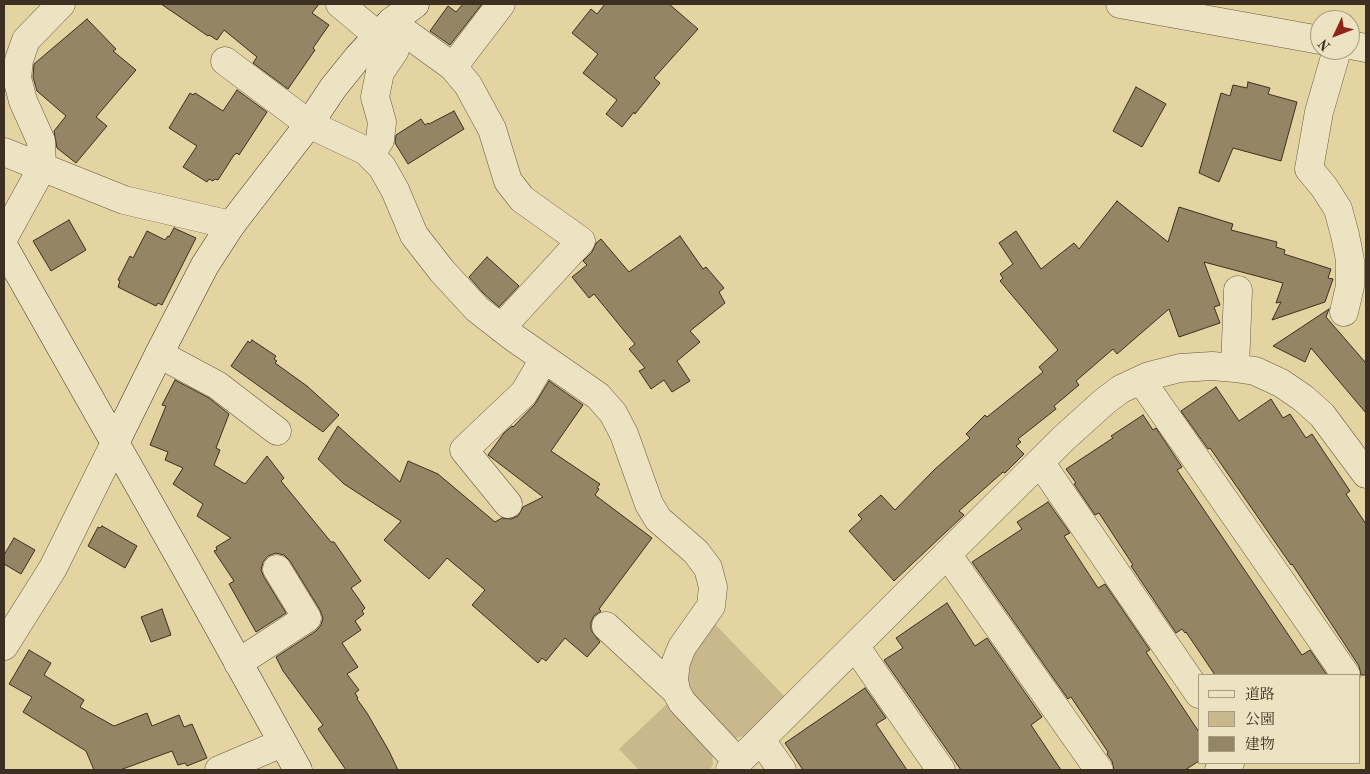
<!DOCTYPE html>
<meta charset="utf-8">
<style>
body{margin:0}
#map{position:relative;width:1370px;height:774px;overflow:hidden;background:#e4d4a2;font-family:"Old Standard TT","Noto Serif JP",serif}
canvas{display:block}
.frame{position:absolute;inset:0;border:5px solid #3d2f21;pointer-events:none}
.legend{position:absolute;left:1198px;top:674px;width:162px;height:90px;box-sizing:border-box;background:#ede3c3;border:1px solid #a79b82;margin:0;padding:6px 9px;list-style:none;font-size:15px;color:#3d2f21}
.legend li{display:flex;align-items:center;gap:10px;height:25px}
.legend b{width:25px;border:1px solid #a79b82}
.north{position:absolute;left:1310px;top:10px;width:50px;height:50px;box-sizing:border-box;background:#ede3c3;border:1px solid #a79b82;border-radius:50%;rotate:227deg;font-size:14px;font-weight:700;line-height:20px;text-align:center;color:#3d2f21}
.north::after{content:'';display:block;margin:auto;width:18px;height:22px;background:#8f2418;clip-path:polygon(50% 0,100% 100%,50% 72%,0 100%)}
</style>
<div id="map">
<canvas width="1370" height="774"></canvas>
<div class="frame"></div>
<ul class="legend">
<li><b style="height:6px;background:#ede3c3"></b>道路</li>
<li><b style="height:14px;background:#c8b88c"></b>公園</li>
<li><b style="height:14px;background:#948564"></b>建物</li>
</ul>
<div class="north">N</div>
</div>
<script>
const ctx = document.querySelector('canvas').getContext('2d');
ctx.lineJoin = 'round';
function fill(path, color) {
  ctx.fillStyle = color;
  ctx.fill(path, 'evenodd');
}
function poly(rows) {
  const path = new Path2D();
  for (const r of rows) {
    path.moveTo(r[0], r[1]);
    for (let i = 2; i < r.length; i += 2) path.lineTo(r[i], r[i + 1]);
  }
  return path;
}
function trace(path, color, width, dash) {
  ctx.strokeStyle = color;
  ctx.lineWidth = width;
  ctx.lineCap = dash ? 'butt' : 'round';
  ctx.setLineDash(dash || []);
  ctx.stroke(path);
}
fill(poly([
 [712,621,786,698,744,738,742,736,732,740,691,694,685,665],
 [668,703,712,752,713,764,710,770,639,770,619,749]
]), '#c8b88c');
const building = poly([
 [161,4,319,4,312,13,329,25,313,48,315,50,288,89,253,63,257,57,224,30,217,40,209,35,208,36,161,4],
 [463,4,482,4,450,45,430,31,448,6,456,12,463,4],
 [605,4,669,4,698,29,654,78,660,83,635,114,634,112,622,127,606,114,617,100,583,73,598,54,572,33,591,9,597,14,605,4],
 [87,19,116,49,113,51,136,70,96,117,107,126,76,163,57,148,54,131,66,116,37,91,33,77,34,64,87,19],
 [1248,82,1270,88,1268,94,1297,102,1281,161,1233,148,1219,182,1199,173,1221,93,1230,96,1233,85,1247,88,1248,82],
 [1136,87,1166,104,1142,147,1113,131,1136,87],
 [237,90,267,112,239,155,237,153,234,155,218,180,215,179,213,181,209,179,207,182,183,167,197,146,169,128,190,93,193,95,195,93,223,111,237,90],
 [454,111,464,129,408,164,395,143,396,135,421,119,425,125,428,123,429,124,454,111],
 [1117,201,1168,242,1179,207,1233,224,1231,230,1277,242,1276,247,1285,250,1284,254,1331,269,1328,278,1333,279,1325,302,1272,320,1281,302,1276,303,1283,283,1204,262,1220,305,1214,307,1220,323,1179,337,1169,309,1117,354,1113,349,1076,381,1079,385,1054,406,1056,409,1018,439,1021,442,1016,446,1024,454,1005,473,1003,472,959,511,964,515,894,581,849,531,862,519,858,515,881,495,895,510,934,470,970,438,966,434,985,415,987,417,1043,372,1039,367,1058,350,1000,281,1003,278,1000,274,1013,264,999,243,1016,231,1041,269,1074,243,1079,249,1117,201],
 [69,220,86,250,51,271,33,241,69,220],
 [174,228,196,238,162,305,158,303,156,306,118,287,120,281,118,280,130,256,133,258,147,231,165,240,168,236,169,237,174,228],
 [680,236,703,269,706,267,724,288,719,292,725,303,690,331,700,342,677,361,690,381,672,392,664,380,651,389,639,371,645,368,629,349,635,344,594,294,589,298,572,277,587,265,583,261,592,252,596,243,601,239,629,272,680,236],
 [487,257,519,286,499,307,483,293,469,277,487,257],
 [1329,309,1326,317,1365,362,1366,362,1366,413,1311,348,1305,362,1273,346,1329,309],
 [252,340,276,356,274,359,277,361,275,363,307,386,339,415,323,432,231,366,248,341,250,343,252,340],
 [175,380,209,398,229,414,216,448,220,450,214,465,245,484,267,456,284,478,281,481,331,542,334,542,361,581,351,588,365,608,362,611,364,614,355,621,361,630,342,643,358,667,347,674,359,690,355,693,358,698,357,699,367,713,389,751,398,770,346,770,318,729,323,725,283,671,276,657,316,631,321,625,323,618,320,610,290,561,284,555,276,553,268,556,263,562,261,570,264,577,286,613,256,632,229,584,234,581,214,551,217,550,216,547,231,538,197,516,203,504,173,484,183,468,165,460,168,452,150,445,166,406,162,405,175,380],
 [549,381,583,405,551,451,600,484,597,488,599,489,595,495,652,538,599,609,601,611,594,616,591,622,591,630,600,642,587,657,565,638,546,661,542,658,538,663,472,605,485,590,447,558,429,579,384,540,401,521,344,484,318,459,338,426,400,482,408,461,438,474,495,522,502,518,511,519,518,516,523,507,543,497,488,455,504,433,512,426,513,427,535,404,549,381],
 [1216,387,1239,421,1271,399,1283,418,1290,414,1306,438,1312,434,1350,491,1346,494,1366,524,1366,675,1361,675,1359,666,1292,564,1291,565,1210,448,1208,449,1181,411,1216,387],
 [1143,415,1153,430,1156,428,1182,467,1177,470,1302,655,1310,650,1327,675,1215,675,1186,632,1185,633,1182,629,1176,633,1131,566,1133,565,1099,513,1095,515,1074,484,1076,483,1066,469,1113,438,1111,436,1143,415],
 [1048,502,1070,533,1064,536,1098,588,1105,584,1150,650,1146,652,1199,732,1199,761,1185,770,1114,770,1112,761,1107,754,1108,752,1071,697,1068,699,972,562,1022,529,1017,522,1048,502],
 [102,526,137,546,125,568,88,546,98,527,100,528,102,526],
 [14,538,35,550,21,574,4,564,4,555,14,538],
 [947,603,975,646,987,638,1042,717,1031,725,1061,770,961,770,884,660,903,648,896,638,947,603],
 [162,609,171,635,151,642,141,617,162,609],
 [29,650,51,663,44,675,84,700,80,707,114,726,147,713,152,726,179,715,184,727,192,724,207,758,187,766,185,763,178,765,172,751,120,770,94,770,86,751,23,712,32,697,9,684,29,650],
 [865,688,886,718,876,724,907,770,803,770,785,743,865,688]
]);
fill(building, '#948564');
trace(building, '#3d2f21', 1);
const street = poly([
 [340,4,395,50,380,72,375,97,382,122,380,140,370,155],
 [1120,4,1320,40],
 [391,22,453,67,468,85,492,129,508,181,522,199,581,241,501,328],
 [1350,45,1366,48],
 [1337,50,1319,112,1309,169,1324,187,1338,209,1345,235,1350,260,1350,286,1344,312],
 [225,61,309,124,366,151,382,167,395,190,414,235,442,271,477,309,513,337,598,396,613,413,624,434,649,504,658,519,696,552,708,568,713,587,711,606,682,647,676,662,674,679,676,691,682,702,738,762],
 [453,67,501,4],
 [4,152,124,200,231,225],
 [4,237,42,168,41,141,23,101,17,78,19,60,26,40,61,4],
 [159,354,217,385,277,431],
 [1235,368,1238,290],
 [1141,380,1346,675],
 [1040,462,1199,694],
 [508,504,464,450,524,393,544,359],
 [947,554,1099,770],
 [606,626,676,691],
 [4,646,53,568,115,443],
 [855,646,941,770],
 [238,663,307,618,277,569],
 [761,740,782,770],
 [219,770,282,743],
 [730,770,1064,438,1105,401,1121,389,1149,376,1180,368,1212,366,1235,368,1255,371,1281,383,1303,398,1322,415,1366,474],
 [1219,770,1230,763]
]);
const secondary = poly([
 [4,247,187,570,298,770],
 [115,443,159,354,205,265,231,225,309,124,333,88,358,57,391,22,415,4]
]);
trace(street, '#675841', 29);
trace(secondary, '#3d2f21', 29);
trace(street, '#ede3c3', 28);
trace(secondary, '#ede3c3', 28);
</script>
